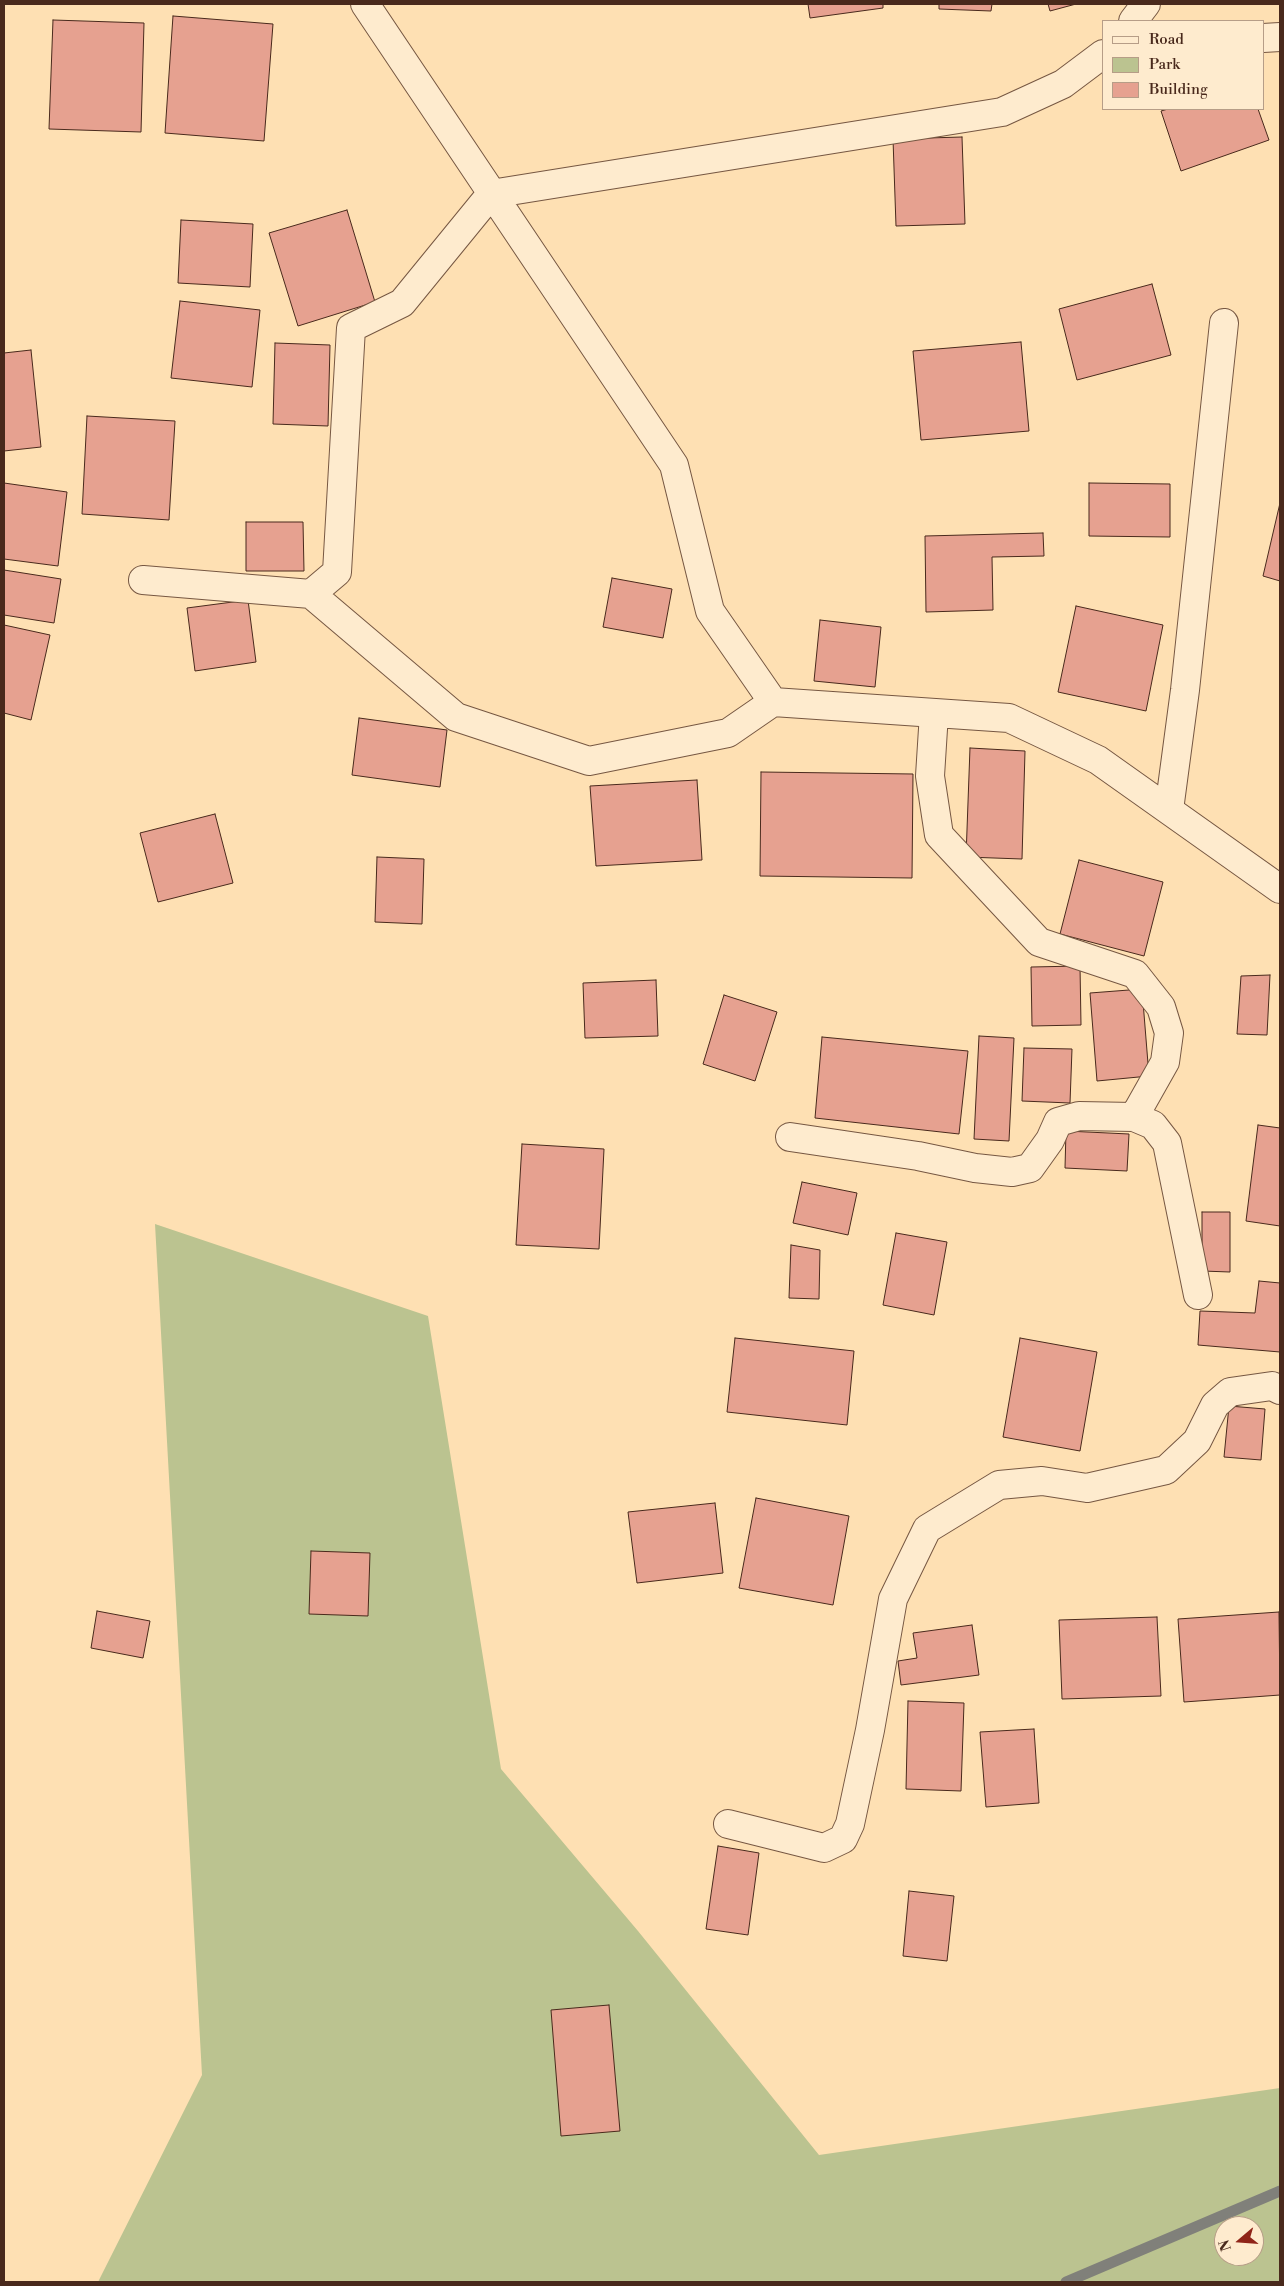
<!DOCTYPE html>
<style>
body{margin:0}
#map{position:relative;width:1284px;height:2286px;overflow:hidden;background:#fee0b3;font-family:"Libre Bodoni",serif}
canvas{display:block}
.frame{position:absolute;inset:0;border:5px solid #49291c;pointer-events:none}
.legend{position:absolute;left:1102px;top:20px;width:162px;height:90px;box-sizing:border-box;background:#feebce;border:1px solid #b69d87;margin:0;padding:6px 9px;list-style:none;font-size:15px;color:#49291c}
.legend li{display:flex;align-items:center;gap:10px;height:25px}
.legend b{width:25px;border:1px solid #b69d87}
.north{position:absolute;left:1214px;top:2216px;width:50px;height:50px;box-sizing:border-box;background:#feebce;border:1px solid #b69d87;border-radius:50%;rotate:252deg;font-size:14px;font-weight:700;line-height:20px;text-align:center;color:#49291c}
.north::after{content:'';display:block;margin:auto;width:18px;height:22px;background:#8f2418;clip-path:polygon(50% 0,100% 100%,50% 72%,0 100%)}
</style>
<div id="map">
<canvas width="1284" height="2286"></canvas>
<div class="frame"></div>
<ul class="legend">
<li><b style="height:6px;background:#feebce"></b>Road</li>
<li><b style="height:14px;background:#bbc390"></b>Park</li>
<li><b style="height:14px;background:#e6a190"></b>Building</li>
</ul>
<div class="north">N</div>
</div>
<script>
const ctx = document.querySelector('canvas').getContext('2d');
ctx.lineJoin = 'round';
function fill(path, color) {
  ctx.fillStyle = color;
  ctx.fill(path, 'evenodd');
}
function poly(rows) {
  const path = new Path2D();
  for (const r of rows) {
    path.moveTo(r[0], r[1]);
    for (let i = 2; i < r.length; i += 2) path.lineTo(r[i], r[i + 1]);
  }
  return path;
}
function trace(path, color, width, dash) {
  ctx.strokeStyle = color;
  ctx.lineWidth = width;
  ctx.lineCap = dash ? 'butt' : 'round';
  ctx.setLineDash(dash || []);
  ctx.stroke(path);
}
fill(poly([
 [155,1224,428,1316,501,1769,638,1931,819,2155,1280,2088,1280,2282,98,2282,202,2075],
 [1224,2226,1254,2226,1254,2256,1224,2256]
]), '#bbc390');
trace(poly([
 [1066,2282,1280,2191]
]), '#80807a', 11);
const building = poly([
 [808,4,883,4,883,8,810,18,808,4],
 [939,4,992,4,991,11,939,9,939,4],
 [1048,4,1076,4,1050,11,1048,4],
 [173,16,273,24,264,141,165,133,173,16],
 [53,20,144,23,141,132,49,129,53,20],
 [1168,109,1258,109,1269,140,1181,171,1161,111,1168,109],
 [962,137,965,224,896,226,893,139,962,137],
 [347,210,375,302,298,326,269,233,347,210],
 [181,220,253,224,250,287,178,283,181,220],
 [1152,284,1171,355,1077,380,1059,309,1152,284],
 [180,301,260,310,252,387,171,378,180,301],
 [1021,342,1029,431,921,440,913,351,1021,342],
 [275,343,330,345,328,426,273,424,275,343],
 [31,350,41,447,4,451,4,353,31,350],
 [87,416,175,421,169,520,82,514,87,416],
 [4,483,67,492,58,566,4,559,4,483],
 [1089,483,1170,484,1170,537,1089,536,1089,483],
 [1280,503,1280,581,1263,576,1280,503],
 [246,522,303,522,304,571,246,571,246,522],
 [1043,533,1044,556,992,557,993,610,926,612,925,536,1043,533],
 [4,570,61,579,54,623,4,615,4,570],
 [612,578,672,589,663,638,603,627,612,578],
 [248,600,256,662,195,671,187,608,248,600],
 [1076,606,1163,625,1146,711,1058,692,1076,606],
 [820,620,881,627,875,687,814,681,820,620],
 [4,625,50,635,31,720,4,713,4,625],
 [359,718,447,730,440,787,352,775,359,718],
 [970,748,1025,751,1022,859,966,857,970,748],
 [761,772,913,774,912,878,760,876,761,772],
 [697,780,702,860,596,866,590,786,697,780],
 [215,814,233,883,158,902,140,833,215,814],
 [377,857,424,859,422,924,375,922,377,857],
 [1079,860,1163,882,1144,956,1060,934,1079,860],
 [1080,966,1081,1025,1032,1026,1031,967,1080,966],
 [1270,975,1267,1035,1237,1034,1241,976,1270,975],
 [656,980,658,1036,585,1038,583,983,656,980],
 [1142,989,1149,1076,1097,1081,1090,993,1142,989],
 [724,995,777,1012,755,1081,703,1064,724,995],
 [979,1036,1014,1038,1009,1141,974,1139,979,1036],
 [822,1037,968,1051,959,1134,815,1118,822,1037],
 [1024,1048,1072,1049,1070,1103,1022,1101,1024,1048],
 [1258,1125,1280,1128,1280,1226,1246,1221,1258,1125],
 [1066,1131,1129,1134,1127,1171,1065,1168,1066,1131],
 [522,1144,604,1149,599,1249,516,1245,522,1144],
 [802,1182,857,1193,848,1235,793,1223,802,1182],
 [1202,1212,1230,1212,1230,1272,1202,1271,1202,1212],
 [896,1233,947,1242,934,1315,883,1305,896,1233],
 [791,1245,820,1250,819,1299,789,1298,791,1245],
 [1259,1281,1280,1283,1280,1352,1198,1345,1200,1311,1255,1313,1259,1281],
 [735,1338,854,1351,847,1425,727,1412,735,1338],
 [1020,1338,1097,1352,1080,1451,1003,1437,1020,1338],
 [1229,1406,1265,1409,1261,1460,1224,1457,1229,1406],
 [756,1498,849,1516,833,1605,739,1588,756,1498],
 [715,1503,723,1573,637,1583,628,1512,715,1503],
 [311,1551,370,1553,368,1616,309,1614,311,1551],
 [97,1611,150,1621,143,1658,91,1648,97,1611],
 [1279,1612,1280,1695,1184,1702,1178,1619,1279,1612],
 [1157,1617,1161,1696,1062,1699,1059,1620,1157,1617],
 [972,1625,979,1675,901,1685,898,1661,917,1658,913,1633,972,1625],
 [908,1701,964,1703,961,1791,906,1789,908,1701],
 [1034,1729,1039,1803,986,1807,980,1732,1034,1729],
 [718,1846,759,1853,748,1935,706,1929,718,1846],
 [909,1891,954,1896,947,1961,903,1956,909,1891],
 [609,2005,620,2131,561,2136,551,2010,609,2005]
]);
fill(building, '#e6a190');
trace(building, '#49291c', 1);
const street = poly([
 [365,4,674,465,710,611,773,702],
 [1133,21,1146,4],
 [1263,38,1280,37],
 [143,580,311,594,337,572,351,328,402,303,491,194,1002,112,1063,84,1103,54],
 [311,594,456,717,589,761,728,733,773,702,1009,718,1098,760,1280,889],
 [934,713,930,776,939,835,1039,942,1135,974,1161,1007,1169,1033,1165,1062,1134,1117],
 [1169,810,1185,690,1224,323],
 [790,1137,918,1156,975,1168,1012,1172,1030,1168,1050,1140,1058,1122,1079,1116,1134,1117,1153,1125,1167,1143,1198,1295],
 [728,1824,824,1848,843,1839,850,1824,870,1730,893,1599,927,1529,999,1485,1042,1481,1087,1488,1166,1470,1197,1441,1215,1405,1230,1392,1272,1386,1280,1390]
]);
trace(street, '#765742', 30);
trace(street, '#feebce', 28);
</script>
